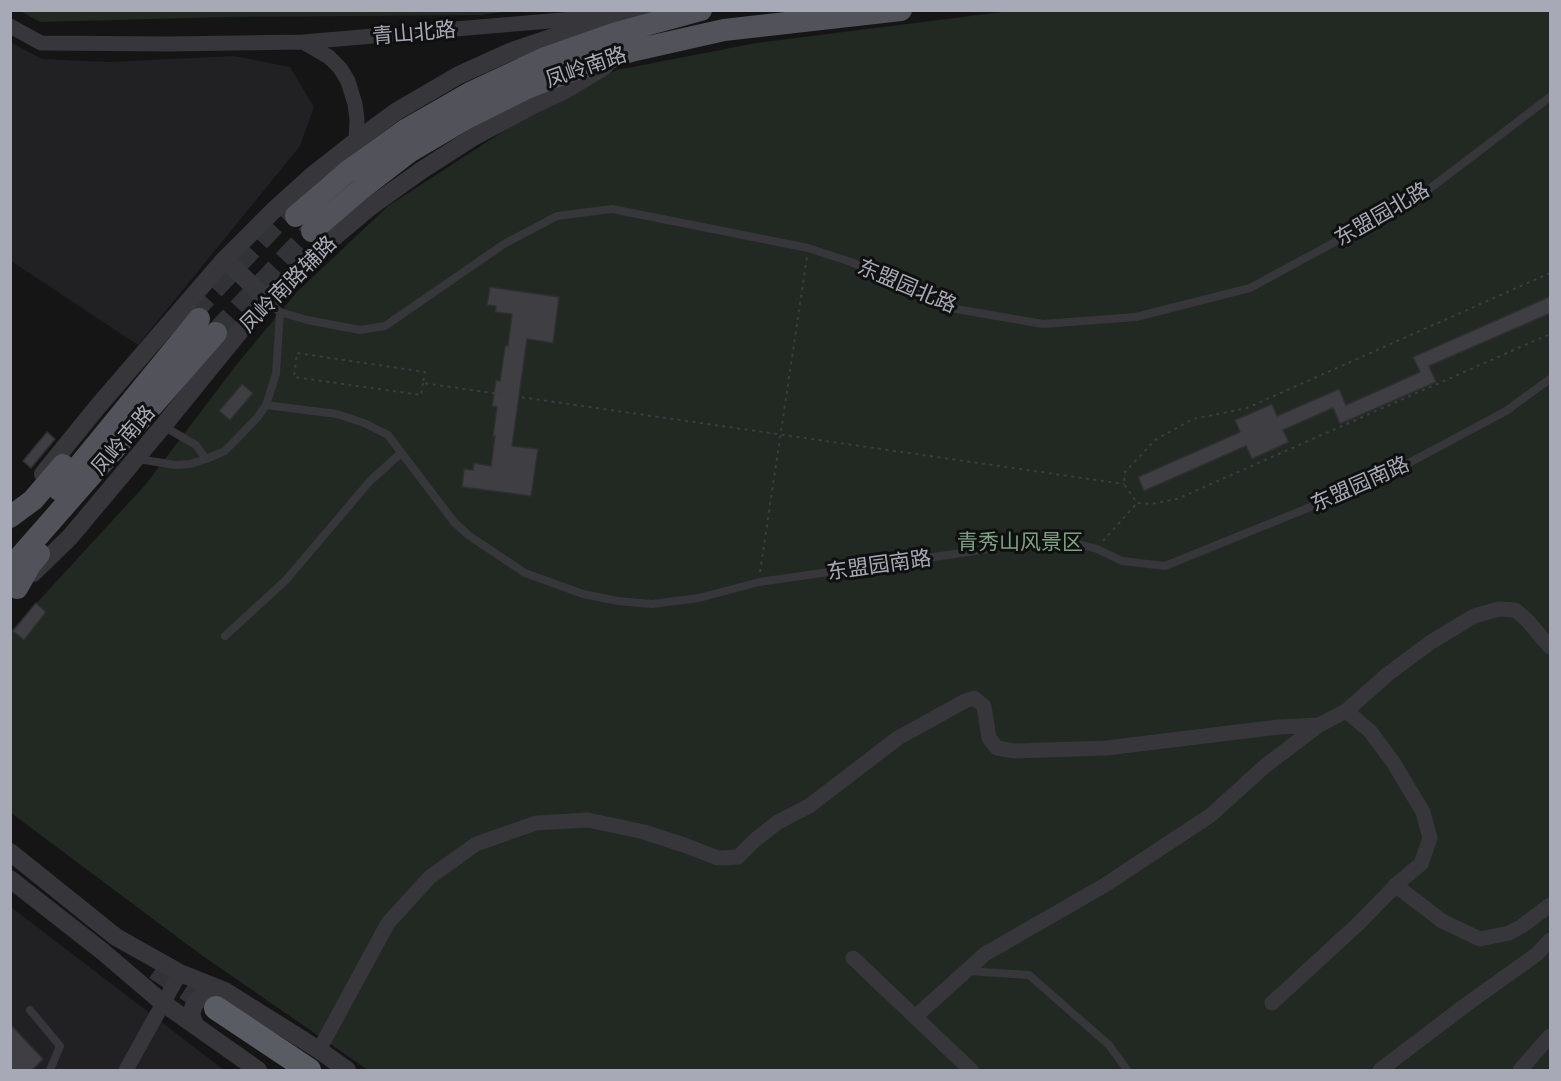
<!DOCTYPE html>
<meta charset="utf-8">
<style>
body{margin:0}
#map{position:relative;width:1561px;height:1081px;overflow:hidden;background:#151516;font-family:Commissioner,sans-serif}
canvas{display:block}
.frame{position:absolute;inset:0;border:12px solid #a7aab6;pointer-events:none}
</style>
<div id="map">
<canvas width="1561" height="1081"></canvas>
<div class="frame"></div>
</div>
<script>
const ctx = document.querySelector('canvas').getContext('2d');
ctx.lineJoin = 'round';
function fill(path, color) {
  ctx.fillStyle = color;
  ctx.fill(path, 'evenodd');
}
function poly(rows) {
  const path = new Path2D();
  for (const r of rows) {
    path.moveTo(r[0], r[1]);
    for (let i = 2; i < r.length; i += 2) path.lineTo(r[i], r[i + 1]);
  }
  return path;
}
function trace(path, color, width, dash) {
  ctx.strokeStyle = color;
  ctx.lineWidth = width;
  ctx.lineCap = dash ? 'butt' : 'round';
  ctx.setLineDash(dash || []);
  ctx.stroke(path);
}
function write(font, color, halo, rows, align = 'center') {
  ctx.font = font + ' Commissioner,"Noto Sans SC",sans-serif';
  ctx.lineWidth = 6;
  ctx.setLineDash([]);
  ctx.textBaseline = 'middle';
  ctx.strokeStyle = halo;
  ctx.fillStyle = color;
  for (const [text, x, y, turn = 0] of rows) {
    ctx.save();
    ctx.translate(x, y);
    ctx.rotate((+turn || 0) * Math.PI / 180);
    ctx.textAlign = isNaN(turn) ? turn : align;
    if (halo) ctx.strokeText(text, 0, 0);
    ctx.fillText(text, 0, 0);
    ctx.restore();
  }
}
fill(poly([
 [10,42,42,59,109,62,234,56,290,67,314,107,300,146,138,345,11,261],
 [11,907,224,1070,11,1070]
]), '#212123');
fill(poly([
 [20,11,509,11,481,15,226,17,40,22],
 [1010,11,1550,11,1550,1070,368,1070,200,954,11,813,10,632,146,484,237,364,296,293,388,206,527,116,617,70,756,43]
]), '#212922');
const building = poly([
 [490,287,559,297,553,343,527,339,512,446,538,449,531,496,462,487,464,469,473,470,474,463,491,466,495,436,493,436,497,407,492,406,496,380,500,381,505,346,508,346,512,314,495,312,496,306,487,305,490,287],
 [1551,296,1551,313,1429,366,1436,382,1340,424,1333,408,1283,430,1289,442,1252,459,1246,446,1144,491,1138,477,1240,432,1235,420,1272,404,1277,416,1339,389,1346,405,1420,372,1413,357,1551,296],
 [242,384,253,393,230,420,219,411,242,384],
 [47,432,55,439,31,468,23,461,47,432],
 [36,603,46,612,24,640,13,631,36,603],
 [10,1024,43,1059,31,1071,10,1071,10,1024]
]);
fill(building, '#3f3f43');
trace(building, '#2f2f32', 1.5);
trace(poly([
 [191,313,288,210],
 [216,333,312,231]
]), '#323336', 22, [22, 11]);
trace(poly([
 [156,968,216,1008]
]), '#323336', 24, [24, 12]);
trace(poly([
 [1550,273,1247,408,1193,419,1155,440,1125,472,1124,484,1137,503,1151,504,1177,499,1550,334],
 [423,383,421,395,294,377,297,353,425,372,423,383,1124,484],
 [1103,541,1137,503],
 [760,572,807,257]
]), '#3c3d42', 2, [3, 4.5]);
trace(poly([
 [280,312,307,320,360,330,385,326,504,244,557,216,612,209,808,248,851,262,956,309,1043,324,1136,317,1250,288,1420,196,1550,97],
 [266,405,337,414,364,423,388,435,454,522,468,535,525,573,583,594,618,601,652,604,699,598,759,582,1059,539,1097,549,1122,561,1165,566,1377,480,1506,411,1550,379],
 [163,426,196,445,206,459],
 [138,459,175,465,190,464,206,459,225,451,257,418,266,405,276,374,280,312,266,299],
 [225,636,286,580,370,481,401,453],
 [967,971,1029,975,1109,1045,1127,1070],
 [30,1010,60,1046,50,1070]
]), '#36363b', 8);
trace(poly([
 [10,26,41,43,169,44,303,42,667,11],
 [303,42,329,57,340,68,348,81,355,104,357,119,356,141],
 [1395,885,1442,921,1480,939,1509,933,1522,926,1550,905],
 [853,958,971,1070],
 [1272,1003,1358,924,1399,882,1421,864,1430,838,1423,812,1393,762,1370,731,1346,711],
 [915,1017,985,954,1105,885,1211,815,1265,766,1319,725,1346,711,1388,674,1431,642,1474,616,1499,609,1515,610,1526,619,1550,647],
 [319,1050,388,923,430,877,476,844,536,823,588,820,644,832,684,845,718,858,738,857,755,840,778,822,809,806,898,738,965,701,974,698,984,706,989,738,997,748,1015,751,1106,748,1279,727,1319,725],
 [126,1070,180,973],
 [1380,1070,1467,1004,1537,954,1550,940],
 [1520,1070,1550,1036]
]), '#36363b', 15);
trace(poly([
 [225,259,266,299],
 [43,474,99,405,225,259,273,211,314,174,356,141,397,111,459,75,512,51,616,16],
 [33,573,70,537,163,426,266,299,321,248,370,207,422,170,475,136,535,104,565,90,605,66],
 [10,852,116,937,180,973,225,991,319,1050,347,1070],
 [10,879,102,951,163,1003,258,1070],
 [195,1025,191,1014,195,1003,205,994,225,991]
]), '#36363b', 18);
trace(poly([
 [296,216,347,172,407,129,470,93,545,58,613,34,701,10],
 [312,231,361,189,409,152,465,119,527,88,570,71,631,51,724,30,901,10],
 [59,490,199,319],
 [10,517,33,500,63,465],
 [10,568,216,333],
 [17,588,30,565,39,554]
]), '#52535a', 22);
trace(poly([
 [216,1008,309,1070]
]), '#5a5c63', 24);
write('21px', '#a7aab6', '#101011', [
 ["青山北路",414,33,-5],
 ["凤岭南路",586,67,-19],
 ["东盟园北路",1382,214,-30],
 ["凤岭南路辅路",288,284,-45],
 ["东盟园北路",907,286,23],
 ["凤岭南路",123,440,-49],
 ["东盟园南路",1360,484,-24],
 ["东盟园南路",879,565,-8]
]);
write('21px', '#7ea183', '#101011', [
 ["青秀山风景区",1020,542]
]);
</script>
